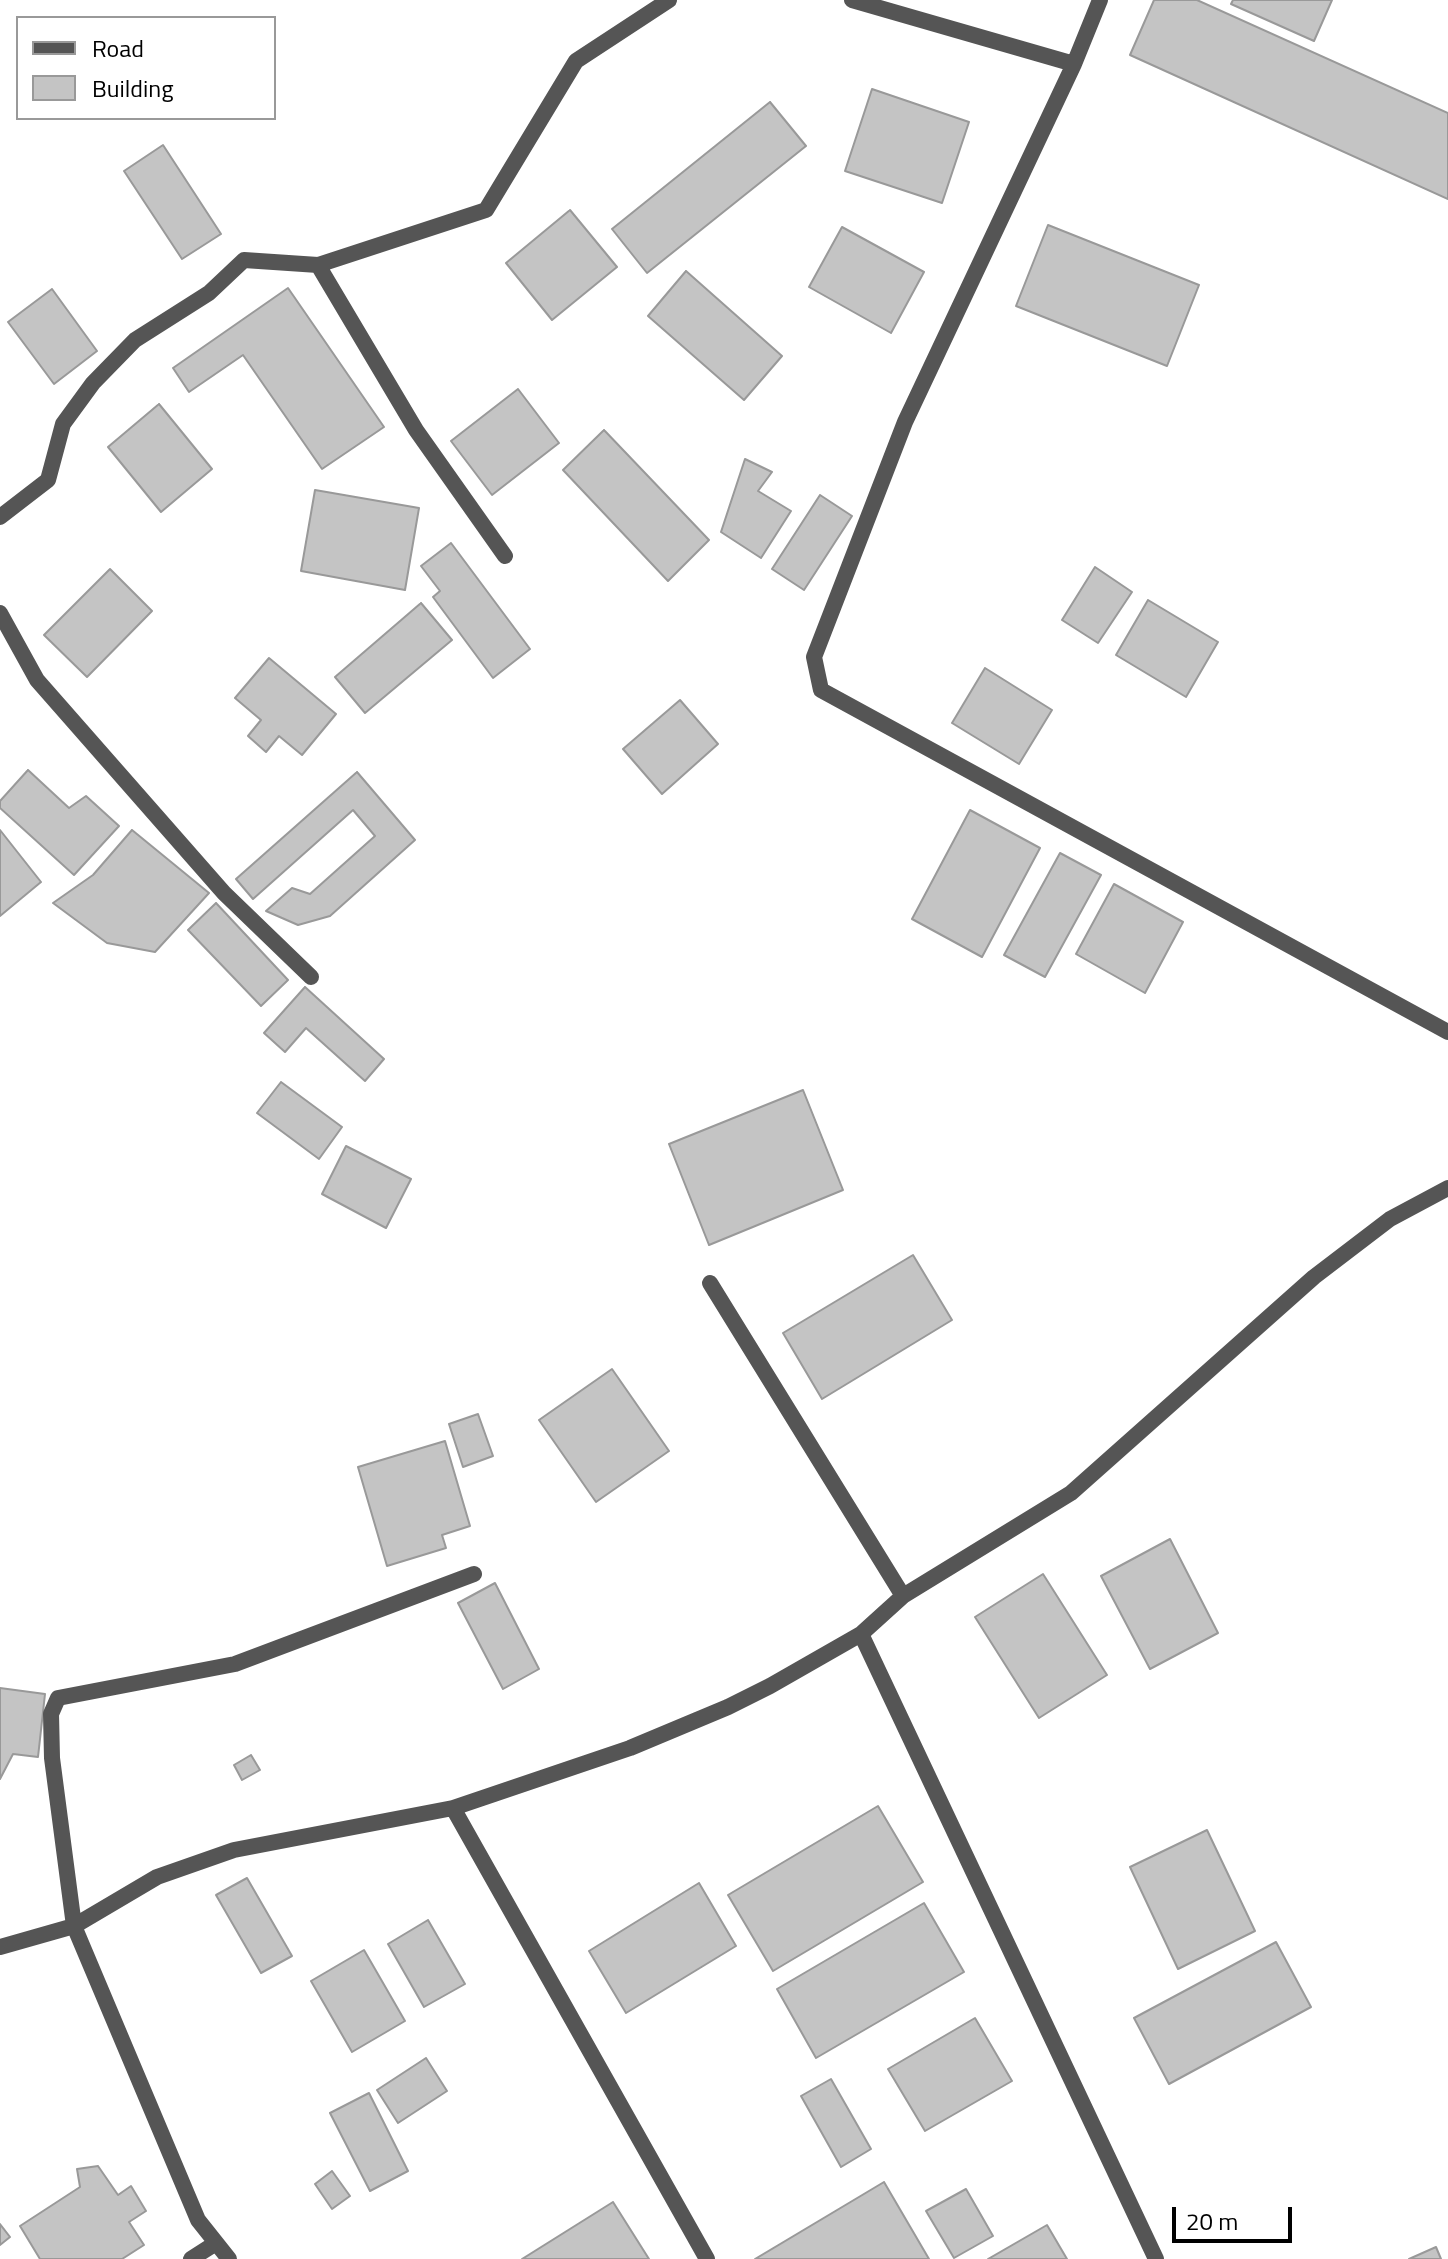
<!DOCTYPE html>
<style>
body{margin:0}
#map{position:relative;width:1448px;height:2259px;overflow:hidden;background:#fff;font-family:"Titillium Web",sans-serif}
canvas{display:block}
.legend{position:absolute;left:16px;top:16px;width:260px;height:104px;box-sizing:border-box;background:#fff;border:2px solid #999;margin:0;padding:10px 14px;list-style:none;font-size:24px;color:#000}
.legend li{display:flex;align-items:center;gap:16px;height:40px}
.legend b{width:40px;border:2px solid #999}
.scale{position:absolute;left:1172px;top:2207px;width:120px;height:36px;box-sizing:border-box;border:4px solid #000;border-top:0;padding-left:10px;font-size:24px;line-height:28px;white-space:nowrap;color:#000;-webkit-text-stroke:6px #fff;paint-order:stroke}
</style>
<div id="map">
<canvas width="1448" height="2259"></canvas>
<ul class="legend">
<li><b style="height:10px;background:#555"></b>Road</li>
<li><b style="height:22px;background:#c4c4c4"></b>Building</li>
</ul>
<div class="scale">20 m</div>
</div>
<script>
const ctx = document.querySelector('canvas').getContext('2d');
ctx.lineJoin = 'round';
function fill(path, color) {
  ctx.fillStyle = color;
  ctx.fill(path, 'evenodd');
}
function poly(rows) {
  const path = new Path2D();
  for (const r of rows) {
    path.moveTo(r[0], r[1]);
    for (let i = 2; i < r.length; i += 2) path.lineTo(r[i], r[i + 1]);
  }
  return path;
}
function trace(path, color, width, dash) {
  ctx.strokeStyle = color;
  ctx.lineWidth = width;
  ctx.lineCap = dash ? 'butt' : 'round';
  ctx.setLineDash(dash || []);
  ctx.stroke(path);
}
const building = poly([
 [1154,0,1197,0,1448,113,1448,199,1130,55,1154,0],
 [1233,0,1332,0,1314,41,1231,4,1233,0],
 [872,89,969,122,942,203,845,171,872,89],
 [770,102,806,146,647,273,612,229,770,102],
 [163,145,221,234,182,259,124,171,163,145],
 [570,210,617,267,552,320,506,263,570,210],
 [1048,225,1199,285,1167,366,1016,306,1048,225],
 [842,227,924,272,891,333,809,287,842,227],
 [686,271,782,356,744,400,648,316,686,271],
 [288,288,384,427,322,469,243,355,189,392,173,368,288,288],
 [52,289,97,351,54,384,8,322,52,289],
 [518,389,559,443,492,495,451,441,518,389],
 [159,404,212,469,161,512,108,447,159,404],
 [604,430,709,540,668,581,563,470,604,430],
 [745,459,772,472,758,491,791,511,761,558,721,532,745,459],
 [315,490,419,508,405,590,301,571,315,490],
 [820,495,852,516,804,590,772,569,820,495],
 [451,543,530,649,493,678,433,597,440,591,421,566,451,543],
 [1095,567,1132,592,1098,643,1062,620,1095,567],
 [110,569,152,611,87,677,44,635,110,569],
 [1148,600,1218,642,1186,697,1116,655,1148,600],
 [421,603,452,640,365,713,335,677,421,603],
 [269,658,336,714,302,755,279,736,266,752,248,736,261,720,235,698,269,658],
 [985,668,1052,710,1019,764,952,723,985,668],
 [680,700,718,744,662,794,623,749,680,700],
 [28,770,69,808,86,796,119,826,74,875,0,808,0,801,28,770],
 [357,772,415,840,330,916,298,925,266,911,292,888,310,894,375,836,353,810,253,899,236,879,357,772],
 [970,810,1040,848,982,957,912,919,970,810],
 [0,830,41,882,0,916,0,830],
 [132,830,209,893,155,952,107,943,53,903,93,875,132,830],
 [1060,853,1101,875,1045,977,1004,955,1060,853],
 [1114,884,1183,922,1145,993,1076,954,1114,884],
 [216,903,288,980,261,1006,188,930,216,903],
 [305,987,384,1059,365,1081,306,1028,285,1052,264,1033,305,987],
 [281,1082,342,1127,319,1159,257,1113,281,1082],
 [803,1090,843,1190,709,1245,669,1144,803,1090],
 [346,1146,411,1179,386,1228,322,1194,346,1146],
 [913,1255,952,1320,822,1399,783,1333,913,1255],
 [612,1369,669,1451,596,1502,539,1420,612,1369],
 [478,1414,493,1456,463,1467,449,1424,478,1414],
 [445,1441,470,1526,442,1535,446,1548,387,1566,358,1467,445,1441],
 [1170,1539,1218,1633,1150,1669,1101,1576,1170,1539],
 [1043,1574,1107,1675,1039,1718,975,1617,1043,1574],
 [495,1583,539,1669,503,1689,458,1603,495,1583],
 [0,1688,45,1694,38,1757,13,1754,0,1779,0,1688],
 [251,1755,260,1770,242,1780,234,1765,251,1755],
 [878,1806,923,1882,773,1971,728,1895,878,1806],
 [1207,1830,1255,1931,1178,1969,1130,1867,1207,1830],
 [247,1878,292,1956,261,1973,216,1895,247,1878],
 [699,1883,736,1946,626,2013,589,1951,699,1883],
 [924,1903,964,1972,816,2058,777,1989,924,1903],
 [428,1920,465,1984,424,2007,388,1944,428,1920],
 [1276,1942,1311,2007,1169,2084,1134,2018,1276,1942],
 [364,1950,405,2021,352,2052,311,1981,364,1950],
 [975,2018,1012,2081,925,2131,888,2069,975,2018],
 [426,2058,447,2091,398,2123,377,2090,426,2058],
 [831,2079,871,2149,841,2167,801,2096,831,2079],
 [369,2093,408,2171,370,2191,330,2113,369,2093],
 [98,2166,118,2195,131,2186,146,2211,129,2222,144,2245,122,2259,40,2259,20,2226,80,2187,77,2169,98,2166],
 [332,2171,350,2196,332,2209,315,2184,332,2171],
 [884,2182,929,2259,755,2259,884,2182],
 [966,2189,993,2236,954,2258,926,2211,966,2189],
 [613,2202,649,2259,522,2259,613,2202],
 [0,2224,10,2237,0,2245,0,2224],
 [1047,2225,1067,2259,988,2259,1047,2225],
 [1436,2247,1441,2259,1409,2259,1436,2247]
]);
fill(building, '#c4c4c4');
trace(building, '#999', 2);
trace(poly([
 [852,0,1074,64],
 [1100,0,1074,64,905,422,814,657,821,690,1448,1032],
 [318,265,416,430,505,556],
 [0,517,48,480,63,424,93,383,135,340,209,293,244,260,318,265,486,210,576,61,669,0],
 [0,613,37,680,224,893,311,977],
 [710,1283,903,1596],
 [861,1634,1156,2259],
 [453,1808,707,2259],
 [0,1947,74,1926,157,1877,234,1850,453,1808,630,1748,728,1707,770,1686,861,1634,903,1596,1071,1493,1314,1277,1390,1219,1448,1188],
 [191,2259,216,2243],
 [229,2259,198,2220,74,1926,52,1758,51,1714,58,1698,235,1664,474,1574]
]), '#555', 16);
</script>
